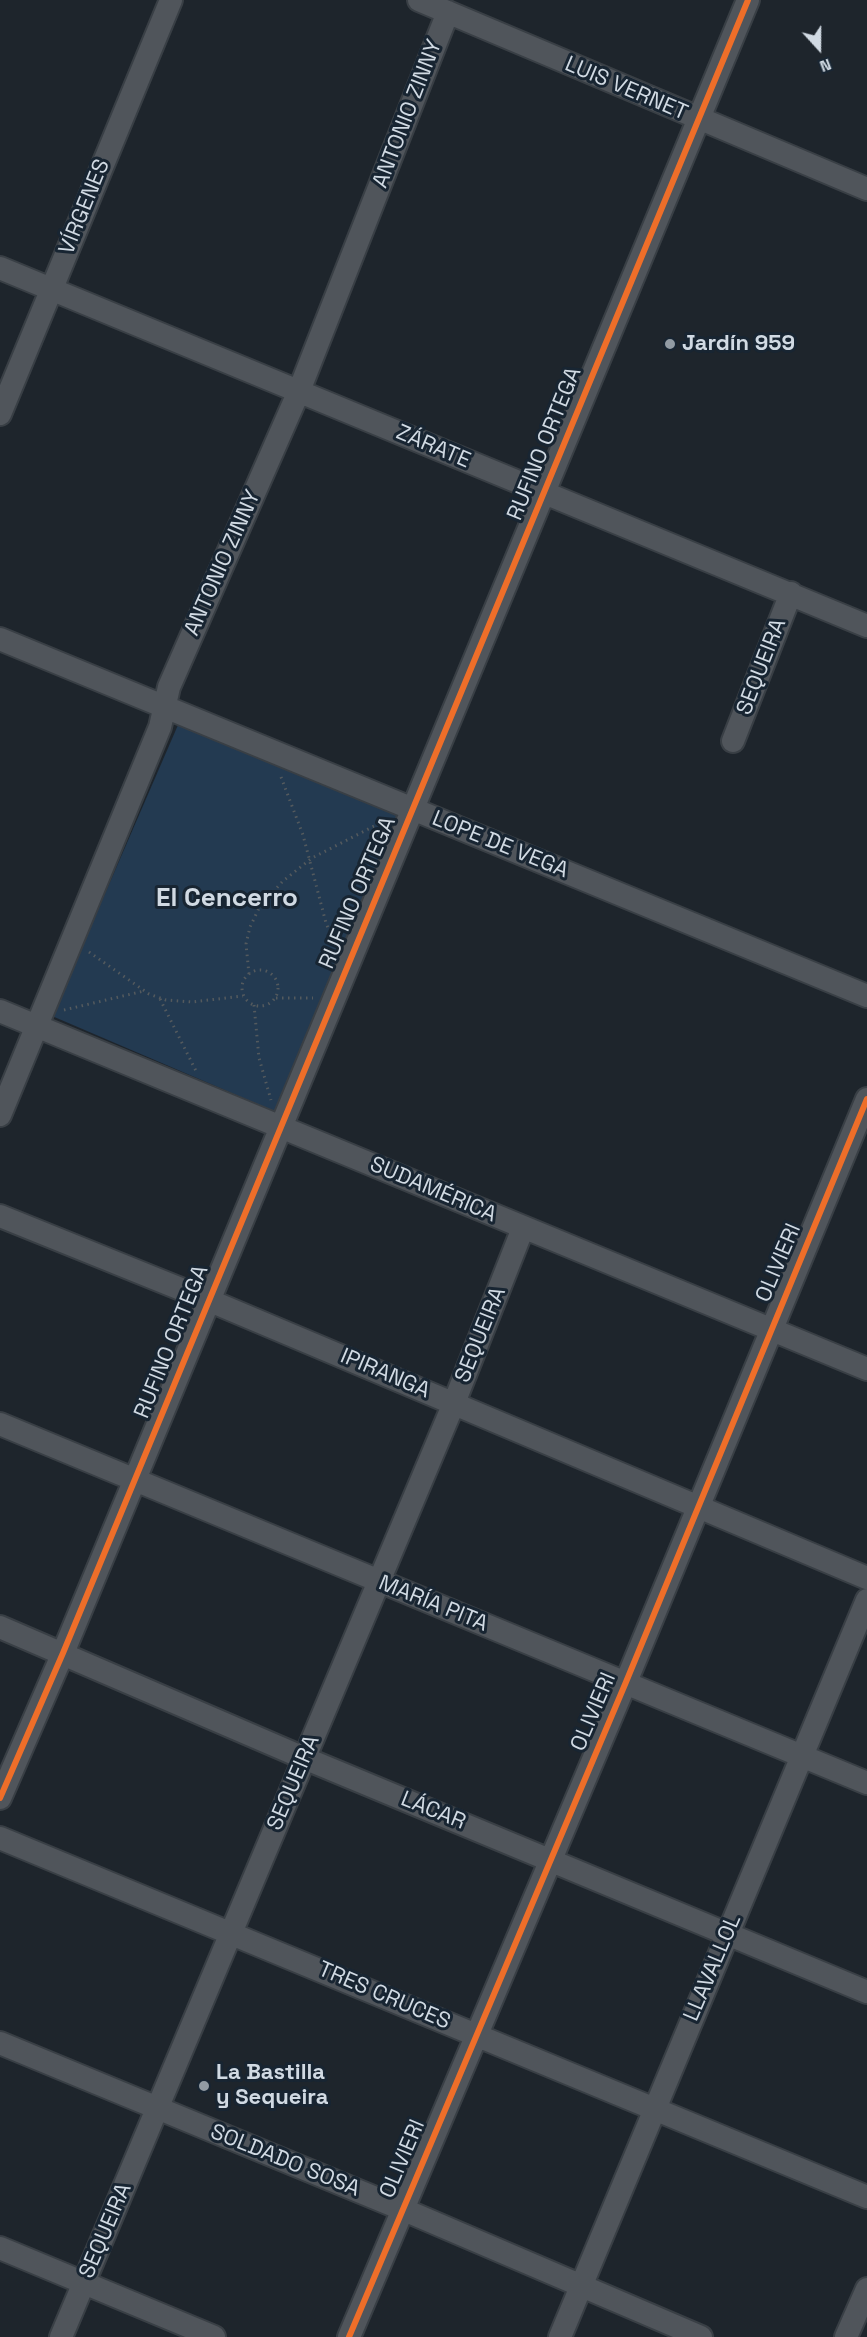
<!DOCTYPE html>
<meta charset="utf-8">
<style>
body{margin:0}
#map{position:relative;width:867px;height:2337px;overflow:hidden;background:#1e252c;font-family:"Space Grotesk",sans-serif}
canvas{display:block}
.north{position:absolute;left:789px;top:18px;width:60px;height:60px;-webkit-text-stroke:4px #182532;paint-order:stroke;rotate:159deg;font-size:16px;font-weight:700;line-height:24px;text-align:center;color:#d1dae3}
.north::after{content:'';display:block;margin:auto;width:21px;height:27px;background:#d1dae3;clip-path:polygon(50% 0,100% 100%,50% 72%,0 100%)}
</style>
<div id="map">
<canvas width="867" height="2337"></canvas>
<div class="north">N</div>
</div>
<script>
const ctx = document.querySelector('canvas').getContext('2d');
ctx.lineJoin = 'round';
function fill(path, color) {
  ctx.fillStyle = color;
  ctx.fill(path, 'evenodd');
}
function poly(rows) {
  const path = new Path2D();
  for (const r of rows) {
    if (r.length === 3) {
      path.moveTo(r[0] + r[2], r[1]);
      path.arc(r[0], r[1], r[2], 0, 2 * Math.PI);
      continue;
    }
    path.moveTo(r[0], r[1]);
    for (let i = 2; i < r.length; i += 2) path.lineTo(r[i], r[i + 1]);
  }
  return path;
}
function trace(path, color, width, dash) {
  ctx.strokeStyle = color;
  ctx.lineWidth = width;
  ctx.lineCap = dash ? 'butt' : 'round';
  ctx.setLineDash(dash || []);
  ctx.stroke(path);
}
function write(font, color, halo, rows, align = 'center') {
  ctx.font = font + ' "Space Grotesk",sans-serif';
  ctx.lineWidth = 6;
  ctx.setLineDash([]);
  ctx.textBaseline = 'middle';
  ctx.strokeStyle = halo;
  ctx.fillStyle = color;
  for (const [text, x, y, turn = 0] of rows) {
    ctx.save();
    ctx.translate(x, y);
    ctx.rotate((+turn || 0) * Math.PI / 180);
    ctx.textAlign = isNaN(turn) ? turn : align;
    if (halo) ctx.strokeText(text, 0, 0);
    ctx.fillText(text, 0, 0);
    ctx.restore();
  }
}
fill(poly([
 [178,725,399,814,276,1112,52,1016]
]), '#233a51');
const minor = poly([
 [419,0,867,189],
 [0,268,867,626],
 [0,414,171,0],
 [0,639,867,996],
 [733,741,791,593],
 [0,1011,867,1369],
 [0,1115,160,727,169,687,299,391,448,12],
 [0,1216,208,1300,867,1578],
 [0,1424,867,1783],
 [0,1627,304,1758,867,1992],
 [0,1798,63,1653,748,0],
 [0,1838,867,2197],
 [0,2043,402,2209,701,2337],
 [0,2248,214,2337],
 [61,2337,454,1403,523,1228],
 [349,2337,626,1682,867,1099],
 [560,2337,867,1600],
 [846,2337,867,2289]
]);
trace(minor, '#393f45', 26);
trace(poly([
 [281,777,303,835,326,923,335,944],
 [89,952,149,994,166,1000,192,1002,243,996],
 [260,988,18],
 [249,974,246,944,250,927,260,906,283,881,312,858,388,819],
 [276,998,313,998],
 [160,999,196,1071],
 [254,1005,259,1058,271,1100],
 [64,1010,144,991]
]), '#545a5e', 3, [1.5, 4.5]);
trace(minor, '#50555b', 22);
trace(poly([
 [0,1798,63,1653,748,0],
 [349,2337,626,1682,867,1099]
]), '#ee6e29', 6);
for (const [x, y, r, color] of [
 [670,344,6,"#929ba3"],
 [204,2086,6,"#929ba3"]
]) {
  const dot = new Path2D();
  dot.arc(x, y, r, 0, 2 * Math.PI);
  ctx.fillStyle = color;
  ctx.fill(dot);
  trace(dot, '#182532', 2);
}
write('22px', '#d1dae3', '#182532', [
 ["LUIS VERNET",626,89,23],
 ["ANTONIO ZINNY",408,114,-69],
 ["VÍRGENES",85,207,-68],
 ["RUFINO ORTEGA",545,444,-68],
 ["ZÁRATE",433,447,23],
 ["ANTONIO ZINNY",223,563,-66],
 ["SEQUEIRA",762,667,-69],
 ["LOPE DE VEGA",500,845,22],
 ["RUFINO ORTEGA",358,893,-67],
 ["SUDAMÉRICA",433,1190,23],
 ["OLIVIERI",779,1263,-67],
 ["SEQUEIRA",481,1335,-68],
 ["RUFINO ORTEGA",172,1342,-68],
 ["IPIRANGA",385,1374,23],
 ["MARÍA PITA",433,1604,22],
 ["OLIVIERI",594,1712,-67],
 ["SEQUEIRA",294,1783,-67],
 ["LÁCAR",433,1811,22],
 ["LLAVALLOL",713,1968,-67],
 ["TRES CRUCES",384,1996,23],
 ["OLIVIERI",403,2159,-67],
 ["SOLDADO SOSA",285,2161,22],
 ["SEQUEIRA",106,2231,-67]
]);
write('bold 22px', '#d1dae3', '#182532', [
 ["Jardín 959",682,344],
 ["La Bastilla",216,2073],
 ["y Sequeira",216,2098]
], 'left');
write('bold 26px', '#d1dae3', '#182532', [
 ["El Cencerro",227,899]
]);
</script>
